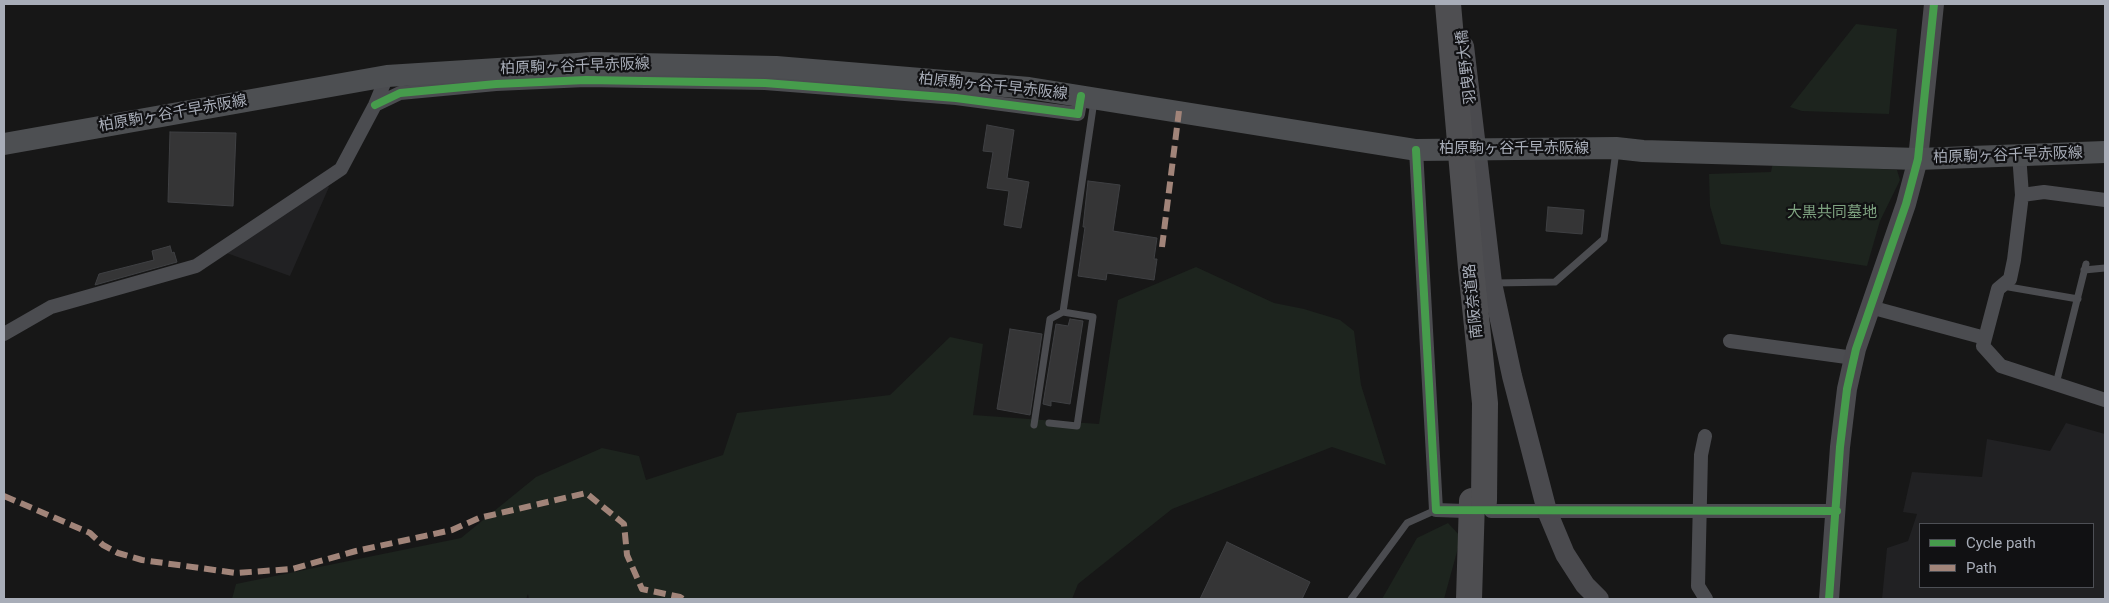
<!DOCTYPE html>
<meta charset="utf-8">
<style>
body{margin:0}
#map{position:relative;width:2109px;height:603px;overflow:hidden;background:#171717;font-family:Roboto,sans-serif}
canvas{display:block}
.frame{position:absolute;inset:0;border:5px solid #a8adb8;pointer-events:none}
.legend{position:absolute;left:1919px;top:523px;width:175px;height:65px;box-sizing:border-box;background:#111113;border:1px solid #4d4f55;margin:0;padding:6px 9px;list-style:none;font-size:15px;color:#a8adb8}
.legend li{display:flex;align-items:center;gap:10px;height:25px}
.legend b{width:25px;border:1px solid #4d4f55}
</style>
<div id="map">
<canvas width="2109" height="603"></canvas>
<div class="frame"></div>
<ul class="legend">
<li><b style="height:6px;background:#469c4c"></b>Cycle path</li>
<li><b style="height:6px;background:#a18479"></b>Path</li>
</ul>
</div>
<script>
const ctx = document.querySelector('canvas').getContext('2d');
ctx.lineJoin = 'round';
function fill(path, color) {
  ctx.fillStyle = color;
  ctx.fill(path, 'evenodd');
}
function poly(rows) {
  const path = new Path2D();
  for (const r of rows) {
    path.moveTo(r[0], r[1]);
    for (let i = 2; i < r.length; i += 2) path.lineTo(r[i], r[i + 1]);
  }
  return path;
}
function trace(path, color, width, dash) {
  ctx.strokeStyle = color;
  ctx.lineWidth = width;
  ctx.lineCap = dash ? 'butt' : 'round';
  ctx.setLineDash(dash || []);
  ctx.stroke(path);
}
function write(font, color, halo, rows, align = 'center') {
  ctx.font = font + ' Roboto,"Noto Sans JP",sans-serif';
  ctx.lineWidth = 4.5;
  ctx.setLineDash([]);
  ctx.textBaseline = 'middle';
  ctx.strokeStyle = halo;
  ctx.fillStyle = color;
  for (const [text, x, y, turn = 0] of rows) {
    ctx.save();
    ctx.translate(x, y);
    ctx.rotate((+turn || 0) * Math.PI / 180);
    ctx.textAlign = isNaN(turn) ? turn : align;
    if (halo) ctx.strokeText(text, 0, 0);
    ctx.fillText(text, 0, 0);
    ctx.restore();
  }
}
fill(poly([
 [325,185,329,187,290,276,224,252],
 [2066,423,2105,434,2105,599,1882,599,1887,548,1908,541,1917,514,1903,512,1912,472,1982,477,1987,439,2050,451],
 [1920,524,2093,524,2093,587,1920,587]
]), '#212123');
fill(poly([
 [1856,24,1897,29,1889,114,1802,111,1790,107],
 [1773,162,1897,170,1900,180,1880,221,1867,266,1721,244,1710,206,1709,174,1771,172],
 [1196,267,1274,303,1304,309,1340,320,1354,331,1361,385,1386,465,1332,447,1172,509,1078,584,1072,599,529,599,528,594,526,599,232,599,236,584,461,538,536,477,602,448,639,456,646,480,723,455,737,413,890,395,950,337,983,344,973,415,1099,424,1118,300],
 [1448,523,1461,537,1444,599,1382,599,1417,538]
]), '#1d241e');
const building = poly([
 [987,125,1014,130,1007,178,1029,182,1021,228,1004,225,1009,191,987,188,993,152,983,151,987,125],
 [170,132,236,133,233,206,168,202,170,132],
 [1088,181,1120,185,1113,231,1157,238,1154,259,1157,259,1154,280,1107,273,1106,280,1078,276,1085,227,1083,227,1088,181],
 [1548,207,1584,210,1582,234,1546,231,1548,207],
 [170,246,172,253,174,252,177,262,95,285,99,274,154,260,152,251,170,246],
 [1070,319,1083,321,1070,404,1051,401,1051,406,1043,404,1056,324,1068,326,1070,319],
 [1010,329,1042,334,1030,415,997,409,1010,329],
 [1227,542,1310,582,1302,599,1200,599,1227,542]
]);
fill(building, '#353536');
trace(building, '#3f4043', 1);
trace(poly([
 [2084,270,2105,268],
 [1494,283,1555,282,1604,239,1616,151],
 [2003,286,2078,299],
 [2056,384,2086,264],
 [1049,423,1077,426,1093,317,1063,312,1094,101],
 [1034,425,1050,319,1063,312],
 [1351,599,1407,523,1436,510]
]), '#4b4c50', 7);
trace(poly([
 [375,105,400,93,496,84,586,80,765,83,956,98,1078,114,1081,96],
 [1416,150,1436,510,1465,511],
 [2019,154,2022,195,2014,260,2010,279,1998,289,1983,346,2001,366,2105,400],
 [2022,195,2044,192,2105,200],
 [1870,307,1985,338],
 [4,334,51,307,196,266,341,169,375,105,387,76],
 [1730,341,1854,358],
 [1705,436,1701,455,1698,586,1706,599],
 [1491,511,1837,511]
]), '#4b4c50', 14);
trace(poly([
 [1464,46,1492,283,1512,376,1547,511,1565,554,1585,585,1599,599],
 [1829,599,1840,447,1847,389,1856,349,1906,204,1918,159,1934,4]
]), '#4a4a4e', 20);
trace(poly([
 [4,144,387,76,593,63,776,67,1029,88,1416,150,1616,148,1643,151,1918,159,2105,152]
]), '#4d4f52', 22);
trace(poly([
 [1469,599,1472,501]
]), '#4e4e51', 26);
trace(poly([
 [1448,4,1471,268,1485,403,1484,501]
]), '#4e4e51', 26);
trace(poly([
 [1162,247,1179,111],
 [4,496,90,533,103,545,118,553,142,560,236,573,292,569,356,551,452,530,479,518,586,493,624,524,627,555,642,589,680,597,683,599]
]), '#a18479', 6, [12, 6]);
trace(poly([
 [375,105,400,93,496,84,586,80,765,83,956,98,1078,114,1081,96],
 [1416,150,1436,510,1837,511],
 [1829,599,1840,447,1847,389,1856,349,1906,204,1918,159,1934,4]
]), '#469c4c', 8);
write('15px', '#a8adb8', '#111113', [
 ["柏原駒ヶ谷千早赤阪線",575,67,-2],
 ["羽曳野大橋",1467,67,-97],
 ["柏原駒ヶ谷千早赤阪線",993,87,6],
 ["柏原駒ヶ谷千早赤阪線",173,114,-10],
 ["柏原駒ヶ谷千早赤阪線",1514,149],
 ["柏原駒ヶ谷千早赤阪線",2008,156,-2],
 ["南阪奈道路",1474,301,-96]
]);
write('15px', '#7fa381', '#111113', [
 ["大黒共同墓地",1832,213]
]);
</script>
